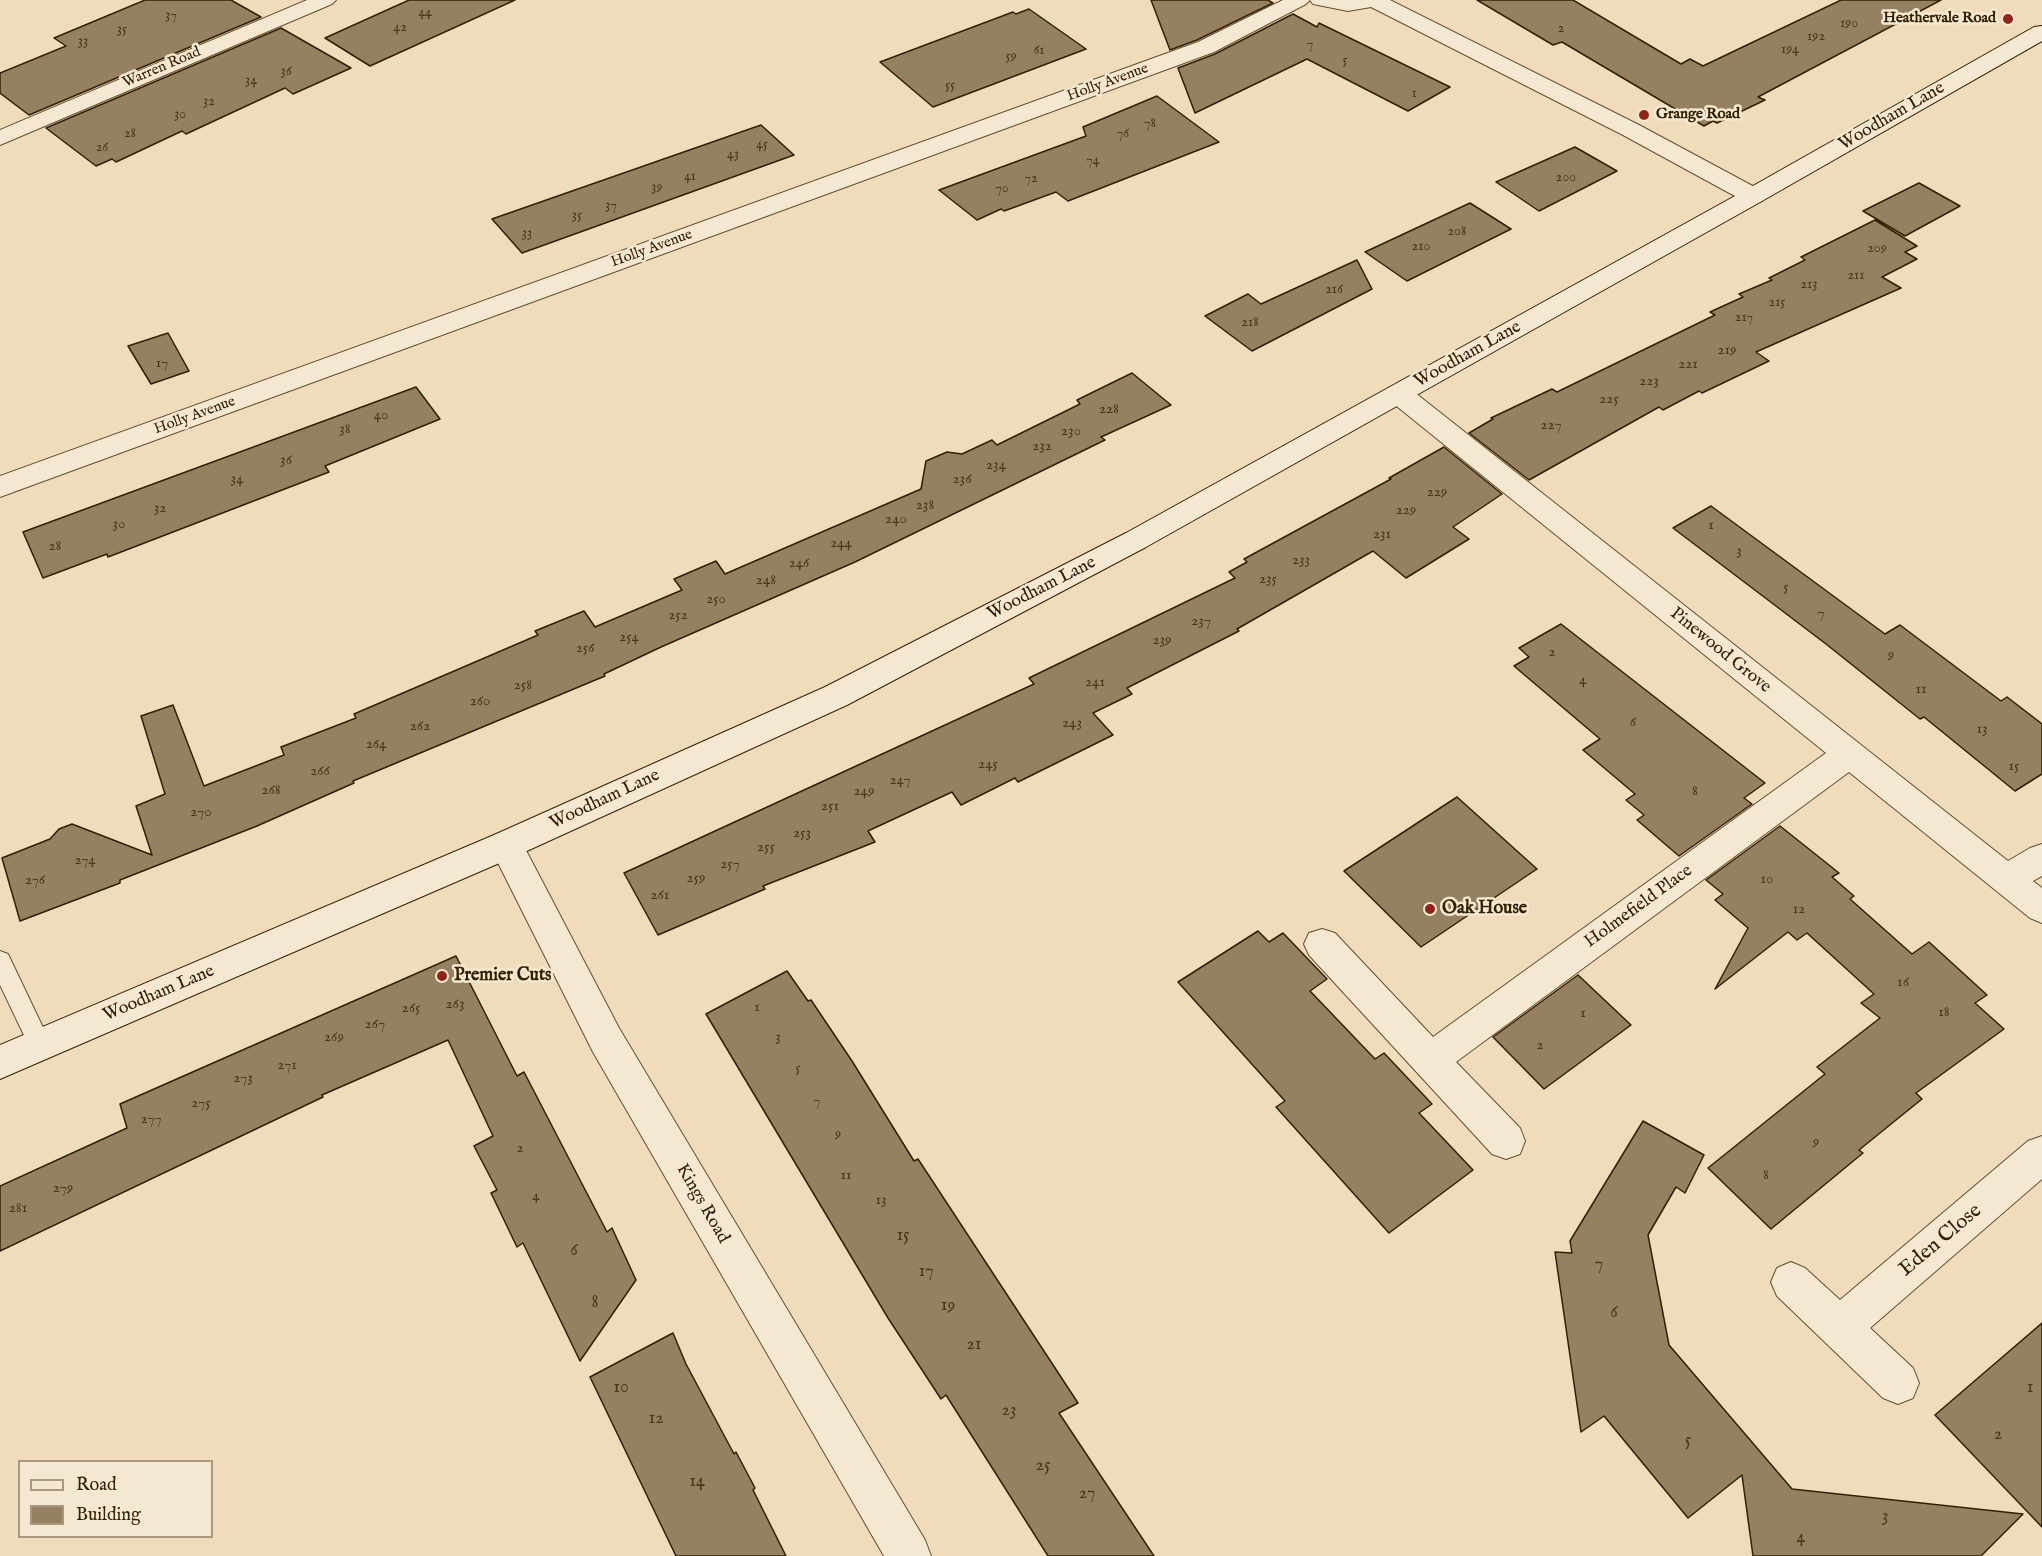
<!DOCTYPE html>
<style>
body{margin:0}
#map{position:relative;width:2042px;height:1556px;overflow:hidden;background:#f0dbbb;font-family:"IM FELL English",serif}
canvas{display:block}
.legend{position:absolute;left:18px;top:1460px;width:195px;height:78px;box-sizing:border-box;background:#f5e8d3;border:2px solid #a7987f;margin:0;padding:8px 10px;list-style:none;font-size:18px;color:#332001}
.legend li{display:flex;align-items:center;gap:12px;height:30px}
.legend b{width:30px;border:2px solid #a7987f}
</style>
<div id="map">
<canvas width="2042" height="1556"></canvas>
<ul class="legend">
<li><b style="height:8px;background:#f5e8d3"></b>Road</li>
<li><b style="height:16px;background:#958162"></b>Building</li>
</ul>
</div>
<script>
const ctx = document.querySelector('canvas').getContext('2d');
ctx.lineJoin = 'round';
function fill(path, color) {
  ctx.fillStyle = color;
  ctx.fill(path, 'evenodd');
}
function poly(rows) {
  const path = new Path2D();
  for (const r of rows) {
    path.moveTo(r[0], r[1]);
    for (let i = 2; i < r.length; i += 2) path.lineTo(r[i], r[i + 1]);
  }
  return path;
}
function trace(path, color, width, dash) {
  ctx.strokeStyle = color;
  ctx.lineWidth = width;
  ctx.lineCap = dash ? 'butt' : 'round';
  ctx.setLineDash(dash || []);
  ctx.stroke(path);
}
function write(font, color, halo, rows, align = 'center') {
  ctx.font = font + ' "IM FELL English",serif';
  ctx.lineWidth = 5;
  ctx.setLineDash([]);
  ctx.textBaseline = 'middle';
  ctx.strokeStyle = halo;
  ctx.fillStyle = color;
  for (const [text, x, y, turn = 0] of rows) {
    ctx.save();
    ctx.translate(x, y);
    ctx.rotate((+turn || 0) * Math.PI / 180);
    ctx.textAlign = isNaN(turn) ? turn : align;
    if (halo) ctx.strokeText(text, 0, 0);
    ctx.fillText(text, 0, 0);
    ctx.restore();
  }
}
const building = poly([
 [145,0,231,0,261,17,29,115,0,93,0,73,66,46,54,38,145,0],
 [409,0,515,0,370,66,325,38,409,0],
 [1151,0,1268,0,1273,3,1197,40,1170,50,1151,0],
 [1477,0,1573,0,1681,64,1690,59,1703,66,1841,0,1941,0,1758,97,1765,100,1717,123,1713,121,1704,126,1562,42,1553,45,1477,0],
 [1029,9,1086,49,933,107,880,62,1013,12,1016,14,1029,9],
 [1293,14,1317,27,1319,23,1450,87,1408,111,1307,59,1195,113,1178,68,1215,54,1293,14],
 [281,28,351,68,293,94,285,88,186,134,182,131,116,162,112,159,96,166,46,128,281,28],
 [1157,96,1219,142,1068,201,1056,192,1004,211,1001,209,977,220,939,190,1086,136,1083,127,1157,96],
 [761,125,794,155,522,253,492,219,761,125],
 [1575,147,1617,171,1539,211,1496,182,1575,147],
 [1919,183,1960,206,1905,236,1863,211,1919,183],
 [1470,203,1511,229,1407,281,1365,252,1470,203],
 [1875,220,1917,246,1905,252,1917,259,1882,277,1901,288,1756,352,1769,361,1702,393,1699,391,1663,410,1659,407,1529,480,1469,433,1493,419,1491,418,1552,389,1557,392,1715,315,1710,312,1743,297,1739,294,1772,280,1769,278,1805,260,1801,257,1875,220],
 [1357,260,1372,289,1252,351,1205,316,1248,294,1261,304,1357,260],
 [168,333,189,371,151,384,128,346,168,333],
 [1132,373,1171,405,1101,437,1105,440,855,562,661,647,604,674,605,676,353,781,354,783,257,826,120,880,120,883,20,921,2,858,50,839,59,829,72,824,152,855,136,806,165,794,141,716,173,705,204,786,284,755,281,747,356,718,354,714,538,635,535,631,584,611,595,627,682,590,674,579,716,561,725,574,921,489,926,461,947,452,962,454,992,440,997,445,1080,404,1077,400,1132,373],
 [416,387,440,419,325,466,329,472,108,557,107,554,43,578,23,532,416,387],
 [1444,447,1502,494,1453,527,1469,539,1406,578,1373,551,1237,629,1239,631,1127,688,1132,694,1093,713,1113,735,1018,782,1015,778,961,805,952,792,868,831,875,842,763,886,765,889,658,935,624,873,1034,684,1029,678,1235,578,1229,572,1247,562,1244,559,1391,479,1389,478,1444,447],
 [1711,506,1885,634,1900,625,2001,701,2007,697,2042,724,2042,774,2015,791,1924,717,1920,719,1826,644,1673,528,1711,506],
 [1561,624,1765,783,1744,798,1752,804,1679,856,1637,820,1644,815,1626,800,1635,794,1583,750,1600,739,1514,666,1529,657,1519,648,1561,624],
 [1457,797,1537,869,1421,947,1344,871,1457,797],
 [1780,826,1839,873,1832,877,1854,896,1850,899,1912,954,1929,942,1987,995,1975,1003,2004,1029,1916,1093,1922,1099,1859,1150,1863,1153,1771,1229,1708,1168,1825,1074,1817,1067,1880,1018,1861,1003,1874,994,1807,933,1797,940,1788,932,1715,989,1748,928,1715,900,1723,894,1706,880,1780,826],
 [1258,931,1269,942,1283,933,1327,979,1310,991,1375,1059,1384,1053,1432,1104,1419,1113,1473,1170,1389,1233,1276,1107,1285,1101,1178,982,1258,931],
 [456,956,517,1076,524,1072,607,1232,612,1228,636,1280,580,1361,523,1243,517,1247,491,1193,497,1190,474,1146,493,1136,448,1040,322,1095,323,1097,0,1251,0,1186,127,1128,120,1104,456,956],
 [787,971,808,1001,811,1000,852,1061,914,1161,918,1159,1078,1403,1059,1413,1154,1556,1048,1556,946,1395,941,1399,888,1318,706,1014,787,971],
 [1578,975,1631,1025,1544,1089,1493,1037,1578,975],
 [1643,1121,1704,1155,1685,1193,1676,1187,1648,1235,1669,1345,1792,1489,2023,1514,1981,1556,1753,1556,1742,1475,1688,1518,1604,1416,1581,1432,1555,1252,1572,1253,1570,1241,1643,1121],
 [2042,1323,2042,1527,1935,1415,2042,1323],
 [673,1333,686,1364,734,1454,736,1452,755,1488,753,1490,786,1556,676,1556,590,1377,673,1333]
]);
fill(building, '#958162');
trace(building, '#332001', 1.5);
const lane = poly([
 [0,951,8,954,48,1038,52,1045,48,1052,40,1055,32,1052,0,985,0,951]
]);
const street = poly([
 [307,0,336,0,332,4,0,145,0,130,307,0],
 [1283,0,1390,0,1639,125,1762,191,1765,196,1762,201,1753,203,1744,201,1623,135,1371,7,1348,11,1313,4,1310,0,1306,4,1214,52,0,497,0,476,1198,42,1283,0],
 [1399,385,1409,388,2008,861,2030,848,2042,844,2042,876,2033,881,2042,888,2042,923,2030,918,1849,772,1456,1062,1520,1128,1525,1141,1520,1154,1506,1159,1492,1154,1309,955,1304,944,1309,933,1322,929,1335,933,1433,1037,1826,753,1389,400,1385,394,1389,388,1399,385],
 [506,831,518,835,619,1028,925,1540,931,1556,884,1556,593,1052,489,845,494,835,506,831],
 [2042,1136,2042,1179,1870,1328,1913,1368,1919,1383,1913,1398,1898,1404,1883,1398,1777,1296,1771,1282,1777,1268,1791,1262,1805,1268,1840,1300,2028,1141,2042,1136]
]);
const secondary = poly([
 [2042,26,2042,41,1762,201,1146,547,847,705,518,855,0,1079,0,1045,494,835,825,687,1126,533,1744,191,2034,27,2042,26]
]);
trace(lane, '#624f30', 2);
trace(street, '#624f30', 2);
trace(secondary, '#332001', 2);
fill(lane, '#f5e8d3');
fill(street, '#f5e8d3');
fill(secondary, '#f5e8d3');
for (const [x, y, r, color] of [
 [2008,19,6,"#8f2418"],
 [1644,115,6,"#8f2418"],
 [1430,909,6,"#8f2418"],
 [442,976,6,"#8f2418"]
]) {
  const dot = new Path2D();
  dot.arc(x, y, r, 0, 2 * Math.PI);
  ctx.fillStyle = color;
  ctx.fill(dot);
  trace(dot, '#f5e8d3', 2);
}
write('14px', '#4c3819', null, [
 ["44",425,13],
 ["37",171,16],
 ["190",1849,24],
 ["42",400,28],
 ["2",1561,29],
 ["35",122,30],
 ["192",1816,37],
 ["33",83,42],
 ["7",1310,45],
 ["194",1790,50],
 ["61",1039,51],
 ["59",1011,57],
 ["5",1345,61],
 ["36",286,72],
 ["34",251,81],
 ["55",950,86],
 ["1",1414,94],
 ["32",209,102],
 ["30",180,115],
 ["78",1150,124],
 ["28",130,134],
 ["76",1123,134],
 ["45",762,145],
 ["26",102,148],
 ["43",733,155],
 ["74",1093,161],
 ["41",690,177],
 ["200",1566,178],
 ["72",1031,179],
 ["39",657,188],
 ["70",1002,189],
 ["37",611,206],
 ["35",577,216],
 ["208",1457,232],
 ["33",527,234],
 ["210",1421,247],
 ["209",1877,249],
 ["211",1856,276],
 ["213",1809,285],
 ["216",1334,290],
 ["215",1777,303],
 ["217",1744,318],
 ["218",1250,323]
]);
write('bold 15px', '#332001', '#f5e8d3', [
 ["Heathervale Road",1996,19],
 ["Grange Road",1656,115,"left"]
], 'right');
write('15px', '#332001', '#f5e8d3', [
 ["Warren Road",162,68,-23],
 ["Holly Avenue",1108,83,-20],
 ["Holly Avenue",652,249,-20],
 ["Holly Avenue",195,416,-20]
]);
write('15px', '#4c3819', null, [
 ["219",1727,351],
 ["17",162,364],
 ["221",1688,365],
 ["223",1649,382],
 ["225",1609,400],
 ["228",1109,410],
 ["40",381,416],
 ["227",1551,426],
 ["38",345,430],
 ["230",1071,432],
 ["232",1042,447],
 ["36",286,461],
 ["234",996,466],
 ["34",237,480],
 ["236",962,480],
 ["229",1437,493],
 ["238",925,506],
 ["32",160,509],
 ["229",1406,511],
 ["240",896,520],
 ["30",119,525],
 ["1",1711,526],
 ["231",1382,535],
 ["244",841,544],
 ["28",55,547],
 ["3",1739,552],
 ["233",1301,561],
 ["246",799,564],
 ["235",1268,580],
 ["248",766,581],
 ["5",1786,588],
 ["250",716,600],
 ["7",1821,614],
 ["252",678,616],
 ["237",1201,622],
 ["254",629,638],
 ["239",1162,641],
 ["256",585,649],
 ["2",1552,653],
 ["9",1891,656],
 ["4",1583,681],
 ["241",1095,683],
 ["258",523,686],
 ["11",1921,690],
 ["260",480,702],
 ["6",1633,723],
 ["243",1072,724],
 ["262",420,727],
 ["13",1982,730],
 ["264",376,745],
 ["245",988,765],
 ["15",2014,767],
 ["266",320,772],
 ["247",900,781],
 ["268",271,791],
 ["249",864,792],
 ["8",1695,792],
 ["251",830,807],
 ["270",201,813],
 ["253",802,834],
 ["255",766,848],
 ["274",85,861],
 ["257",730,865],
 ["259",696,879],
 ["10",1767,880],
 ["276",35,881],
 ["261",660,896],
 ["12",1799,910],
 ["16",1903,983],
 ["263",455,1005],
 ["1",757,1008],
 ["265",411,1009],
 ["18",1944,1013],
 ["1",1583,1014],
 ["267",375,1025],
 ["269",334,1038],
 ["3",778,1038],
 ["2",1540,1046],
 ["271",287,1066],
 ["5",798,1069],
 ["273",243,1079],
 ["7",817,1102],
 ["275",201,1104],
 ["277",151,1120],
 ["9",838,1135],
 ["9",1816,1143],
 ["2",520,1149],
 ["11",846,1176],
 ["8",1766,1176],
 ["279",63,1189],
 ["4",536,1197],
 ["13",881,1201],
 ["281",18,1209]
]);
write('18px', '#332001', '#f5e8d3', [
 ["Woodham Lane",1892,117,-30],
 ["Woodham Lane",1468,355,-29],
 ["Woodham Lane",1042,589,-27],
 ["Pinewood Grove",1720,651,39],
 ["Woodham Lane",605,800,-25],
 ["Holmefield Place",1639,907,-36],
 ["Woodham Lane",159,994,-23],
 ["Kings Road",702,1204,60]
]);
write('bold 18px', '#332001', '#f5e8d3', [
 ["Oak House",1442,909],
 ["Premier Cuts",454,976]
], 'left');
write('18px', '#4c3819', null, [
 ["15",903,1236],
 ["6",574,1251],
 ["7",1599,1265],
 ["17",926,1272],
 ["8",595,1303],
 ["19",948,1306],
 ["6",1614,1313],
 ["21",974,1345],
 ["10",621,1388],
 ["1",2030,1388],
 ["23",1009,1411],
 ["12",656,1419],
 ["2",1998,1435],
 ["5",1688,1441],
 ["25",1043,1466],
 ["14",697,1482],
 ["27",1087,1494],
 ["3",1885,1517],
 ["4",1801,1538]
]);
write('21px', '#332001', '#f5e8d3', [
 ["Eden Close",1941,1241,-40]
]);
</script>
